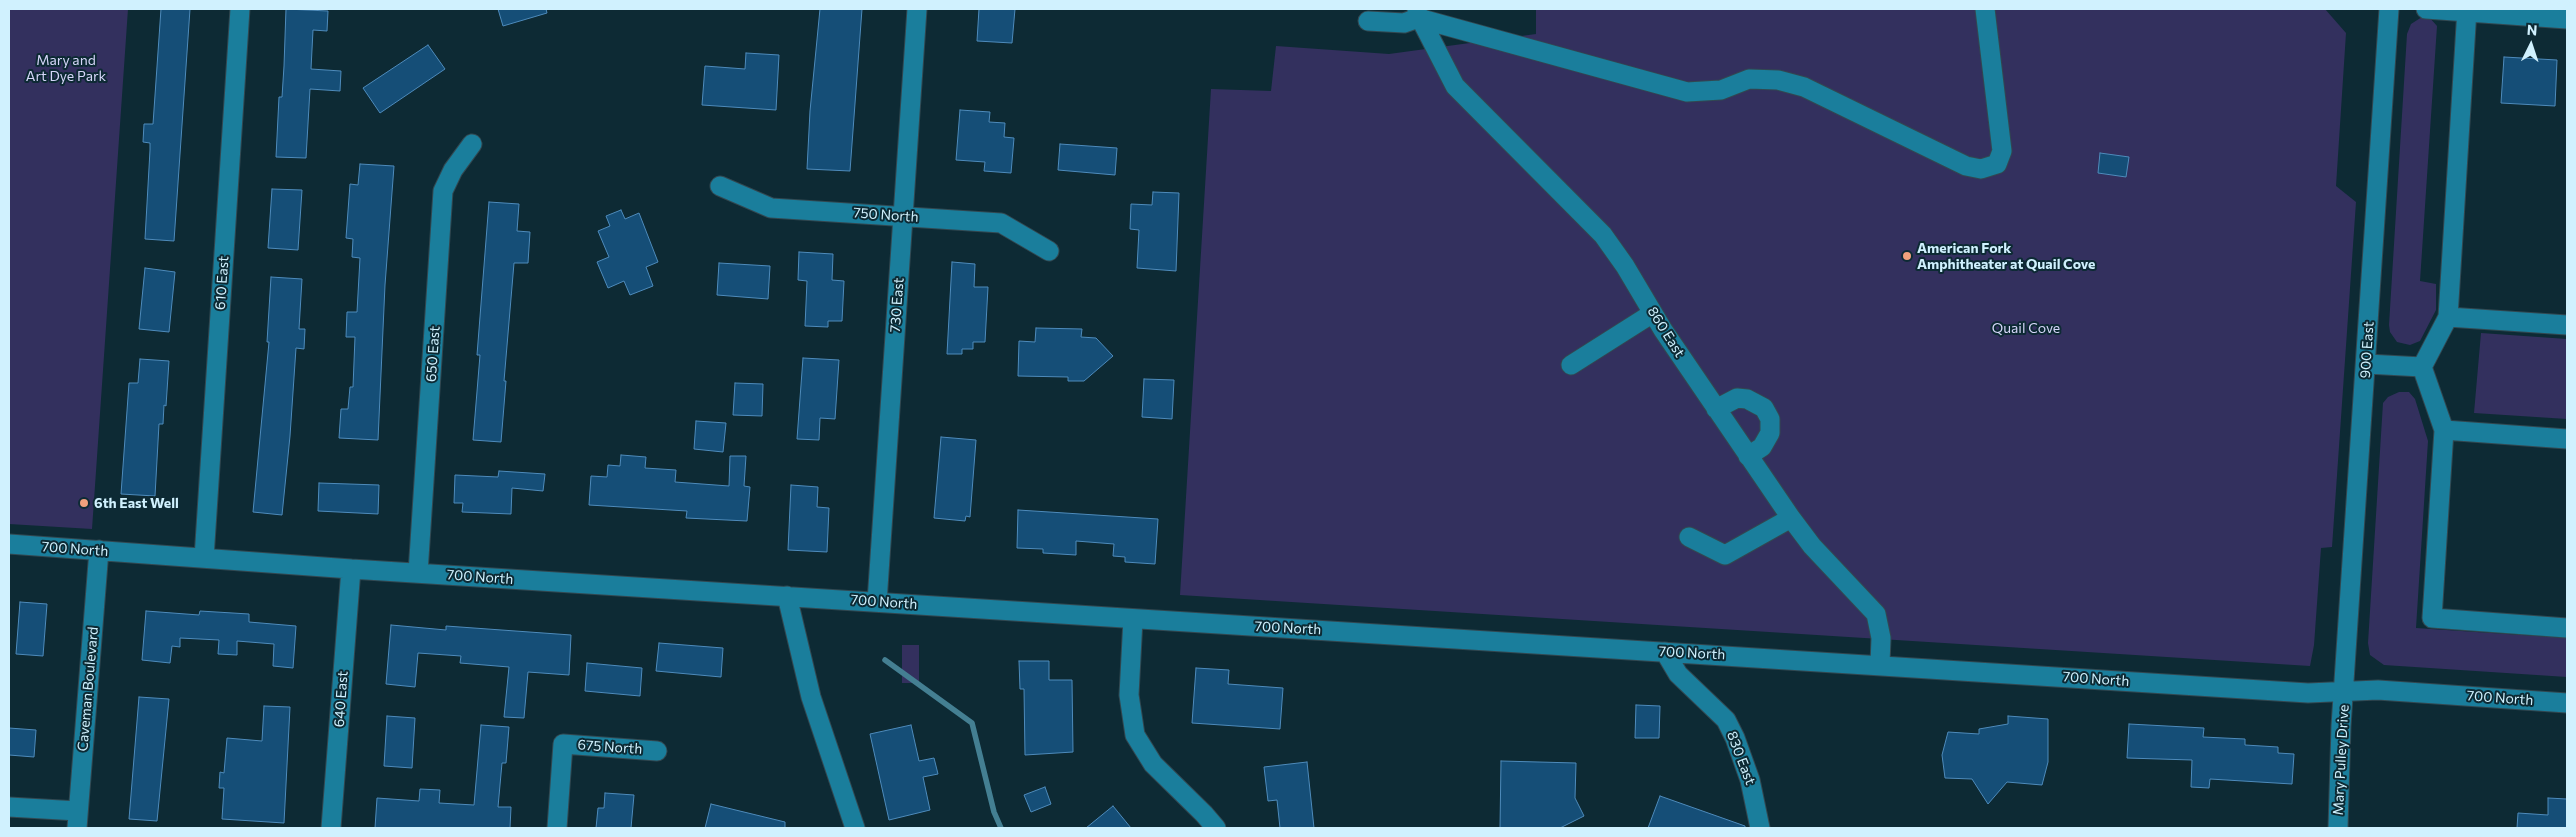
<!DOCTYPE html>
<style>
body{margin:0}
#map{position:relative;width:2576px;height:837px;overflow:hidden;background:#0d2a34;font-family:Commissioner,sans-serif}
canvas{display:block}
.frame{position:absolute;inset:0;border:10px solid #d0f1fe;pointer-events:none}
.north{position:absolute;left:2506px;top:20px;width:50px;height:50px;-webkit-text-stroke:4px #0d2a34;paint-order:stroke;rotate:4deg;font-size:14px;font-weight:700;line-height:20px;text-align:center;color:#d0f1fe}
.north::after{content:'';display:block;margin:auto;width:18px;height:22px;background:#d0f1fe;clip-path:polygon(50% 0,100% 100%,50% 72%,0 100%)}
</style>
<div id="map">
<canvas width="2576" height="837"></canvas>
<div class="frame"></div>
<div class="north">N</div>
</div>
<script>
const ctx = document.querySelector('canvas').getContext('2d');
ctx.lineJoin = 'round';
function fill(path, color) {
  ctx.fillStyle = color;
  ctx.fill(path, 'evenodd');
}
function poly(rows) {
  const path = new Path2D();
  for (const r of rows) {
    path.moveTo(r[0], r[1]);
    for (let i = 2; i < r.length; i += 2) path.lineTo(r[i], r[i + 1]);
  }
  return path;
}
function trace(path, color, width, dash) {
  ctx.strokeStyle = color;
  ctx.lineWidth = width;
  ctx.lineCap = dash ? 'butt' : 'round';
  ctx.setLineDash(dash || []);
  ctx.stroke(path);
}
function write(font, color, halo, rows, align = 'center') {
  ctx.font = font + ' Commissioner,sans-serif';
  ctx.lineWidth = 4;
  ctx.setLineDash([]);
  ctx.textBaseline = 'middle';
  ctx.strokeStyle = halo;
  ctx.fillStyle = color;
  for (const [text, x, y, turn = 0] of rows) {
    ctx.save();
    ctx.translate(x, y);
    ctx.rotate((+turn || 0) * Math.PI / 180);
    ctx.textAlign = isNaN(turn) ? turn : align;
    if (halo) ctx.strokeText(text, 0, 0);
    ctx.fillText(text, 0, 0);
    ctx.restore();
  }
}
fill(poly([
 [9,9,128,9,92,529,9,524],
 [1536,9,2325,9,2346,33,2336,186,2356,202,2332,547,2321,548,2314,645,2310,666,1180,595,1211,89,1271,91,1276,46,1389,54,1536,34],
 [2422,17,2429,17,2437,26,2420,281,2436,284,2436,310,2420,341,2410,345,2397,342,2390,332,2389,325,2407,34,2411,24],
 [2481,333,2567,339,2567,419,2474,413],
 [2399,392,2409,392,2415,399,2428,441,2416,628,2567,638,2567,677,2384,665,2370,655,2368,643,2383,403,2388,397],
 [902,645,919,645,919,683,902,683]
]), '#33305e');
trace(poly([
 [885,660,972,723,994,812,1001,828]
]), '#447f92', 5.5);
const building = poly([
 [161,9,190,9,174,241,145,239,150,150,150,143,143,142,144,124,153,124,161,9],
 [286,9,328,11,327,31,313,30,311,69,341,71,340,91,310,89,306,158,276,157,279,97,282,97,284,66,286,9],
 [498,9,546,9,547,13,503,26,498,9],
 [820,9,862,9,850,171,807,169,810,111,820,9],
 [979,9,1015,9,1012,43,977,41,979,9],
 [428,45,445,69,380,113,363,88,428,45],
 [746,53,779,55,776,110,702,105,705,66,745,69,746,53],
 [2504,57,2557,60,2555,106,2501,103,2504,57],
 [960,110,990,112,989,122,1005,123,1004,137,1014,138,1011,173,984,171,985,162,956,160,960,110],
 [1060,144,1117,148,1115,175,1058,170,1060,144],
 [2100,153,2129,157,2126,177,2098,173,2100,153],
 [360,164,394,166,385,285,378,440,339,438,341,409,348,409,350,387,353,387,355,337,346,337,347,312,357,312,360,258,352,257,353,239,346,238,350,184,358,185,360,164],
 [272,189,302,190,298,250,268,248,272,189],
 [1153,192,1179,193,1176,271,1137,268,1139,230,1130,229,1131,204,1152,205,1153,192],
 [489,202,519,204,517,231,530,232,528,263,514,263,504,381,506,381,501,442,473,440,480,355,477,355,489,202],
 [621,210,625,219,639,213,658,262,646,267,653,286,630,295,624,281,608,288,597,262,609,257,598,231,610,226,606,216,621,210],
 [799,252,833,254,832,280,844,281,842,321,828,321,828,327,805,326,807,281,798,280,799,252],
 [952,262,975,264,974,287,988,287,985,342,973,342,973,349,962,349,962,354,947,354,952,262],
 [719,263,770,266,768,299,717,295,719,263],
 [145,268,175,272,169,332,139,329,145,268],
 [271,277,302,279,299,329,305,329,304,349,296,348,290,436,282,515,253,512,269,342,267,342,271,277],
 [1036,328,1082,329,1081,337,1096,338,1113,356,1084,381,1068,381,1068,377,1018,376,1019,341,1035,342,1036,328],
 [803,358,839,360,835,419,820,418,819,440,797,439,803,358],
 [140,359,169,361,166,406,164,405,163,424,159,424,155,496,121,494,129,383,138,383,140,359],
 [1144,379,1174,380,1172,419,1142,417,1144,379],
 [735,383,763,384,762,416,733,415,735,383],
 [696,421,726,423,723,452,694,449,696,421],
 [941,437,976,440,970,517,966,516,965,521,934,518,941,437],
 [621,455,646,457,645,468,676,470,675,482,729,486,730,456,746,456,744,486,750,487,747,521,686,518,687,511,589,505,591,476,607,477,608,465,620,466,621,455],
 [499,471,545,474,543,491,512,488,511,514,462,512,463,503,454,503,455,475,498,477,499,471],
 [319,483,379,485,378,514,318,511,319,483],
 [791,485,818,487,817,507,829,508,827,552,788,550,791,485],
 [1018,510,1158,519,1155,564,1125,562,1125,557,1113,556,1114,544,1076,541,1076,555,1043,553,1043,549,1017,548,1018,510],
 [20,602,47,604,43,656,16,654,20,602],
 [146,611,199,615,200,611,249,614,249,622,296,626,293,668,273,666,274,644,237,641,237,655,218,654,219,640,180,638,180,647,172,646,170,663,142,660,146,611],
 [391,625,446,630,446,626,571,635,569,675,528,672,524,718,504,717,509,667,460,663,461,656,418,653,415,687,386,684,391,625],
 [659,643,723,648,721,677,656,671,659,643],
 [1019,661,1049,661,1049,680,1072,680,1073,752,1025,755,1024,689,1020,689,1019,661],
 [587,663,642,668,640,696,585,691,587,663],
 [1196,668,1229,670,1228,684,1283,688,1280,729,1192,723,1196,668],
 [139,697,169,699,157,821,129,819,139,697],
 [1636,705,1660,706,1659,738,1635,738,1636,705],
 [264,706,290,707,284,823,222,819,224,788,219,788,220,772,224,773,227,738,262,741,264,706],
 [387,716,415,718,412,768,384,766,387,716],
 [2008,716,2048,719,2048,762,2042,785,2007,782,1988,804,1972,779,1945,778,1942,755,1948,732,1979,734,1979,729,2008,724,2008,716],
 [2129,724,2204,728,2203,737,2245,739,2245,745,2278,747,2278,753,2294,754,2292,784,2210,779,2209,788,2191,787,2192,760,2127,758,2129,724],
 [481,725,509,727,506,763,502,763,498,807,511,807,510,828,375,828,377,798,419,801,420,789,440,790,439,803,474,805,481,725],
 [911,725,919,761,934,758,938,774,923,777,930,810,889,820,870,734,911,725],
 [9,728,36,730,34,757,9,755,9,728],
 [1501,761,1576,763,1575,798,1584,816,1560,828,1500,828,1501,761],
 [1307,762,1314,828,1280,828,1277,800,1268,801,1264,767,1307,762],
 [1045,787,1051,804,1031,812,1024,795,1045,787],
 [605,793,634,795,631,828,596,828,598,808,604,808,605,793],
 [1660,796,1745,826,1745,828,1648,828,1660,796],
 [2548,798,2567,799,2567,828,2517,828,2518,813,2548,815,2548,798],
 [711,804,785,822,785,828,705,828,711,804],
 [1113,806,1131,828,1086,828,1113,806]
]);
fill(building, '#154e77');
trace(building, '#4e8bbb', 1);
const minor = poly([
 [2426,9,2567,19],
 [2467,9,2448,317,2567,325],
 [1417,12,1455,86,1603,235,1625,266,1663,330,1791,518,1812,546,1876,614,1881,638,1880,664],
 [1368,21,1404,23,1418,18,1687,92,1721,90,1749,79,1778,80,1804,87,1966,166,1981,169,1997,164,2002,151,1985,9],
 [720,186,771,208,1001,223,1049,251],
 [2367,364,2422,367,2448,317],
 [1571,365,1653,313],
 [2422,367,2444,430],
 [1716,409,1737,398,1747,399,1764,408,1770,419,1770,433,1762,447,1748,456],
 [2567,439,2444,430,2432,618,2567,628],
 [1689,537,1725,555,1791,518],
 [9,544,351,569,2308,693,2378,690,2567,703],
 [204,558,240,9],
 [418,573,443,191,453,170,472,144],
 [787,596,811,697,855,828],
 [877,602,917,9],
 [1133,619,1129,695,1135,735,1153,764,1204,814,1216,828],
 [1665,652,1678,674,1726,720,1735,738,1750,780,1760,828],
 [9,807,78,811],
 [77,828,99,550],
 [331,828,351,569],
 [557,828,563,744,657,751],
 [2338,828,2341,726,2389,9]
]);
trace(minor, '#324851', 21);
trace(minor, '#1a7e9c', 19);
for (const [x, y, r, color] of [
 [1907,256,5,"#f1a17d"],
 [84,503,5,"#f1a17d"]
]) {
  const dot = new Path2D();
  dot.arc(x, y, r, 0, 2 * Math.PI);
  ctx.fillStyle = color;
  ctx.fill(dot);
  trace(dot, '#0d2a34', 2);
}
write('14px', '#d6d6f9', '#0d2a34', [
 ["Mary and",66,60],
 ["Art Dye Park",66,76],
 ["Quail Cove",2026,328]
]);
write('14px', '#d0f1fe', '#0d2a34', [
 ["750 North",886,215,4],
 ["610 East",222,283,-86],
 ["730 East",897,305,-86],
 ["860 East",1666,332,58],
 ["900 East",2367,350,-86],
 ["650 East",433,354,-86],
 ["700 North",75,549,4],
 ["700 North",480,577,4],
 ["700 North",884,602,4],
 ["700 North",1288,628,3],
 ["700 North",1692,653,3],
 ["700 North",2096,679,4],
 ["Caveman Boulevard",88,689,-85],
 ["700 North",2500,698,4],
 ["640 East",341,699,-86],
 ["675 North",610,747,4],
 ["830 East",1741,758,69],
 ["Mary Pulley Drive",2341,760,-87]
]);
write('bold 14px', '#d0f1fe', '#0d2a34', [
 ["American Fork",1917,248],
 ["Amphitheater at Quail Cove",1917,264],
 ["6th East Well",94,503]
], 'left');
</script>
